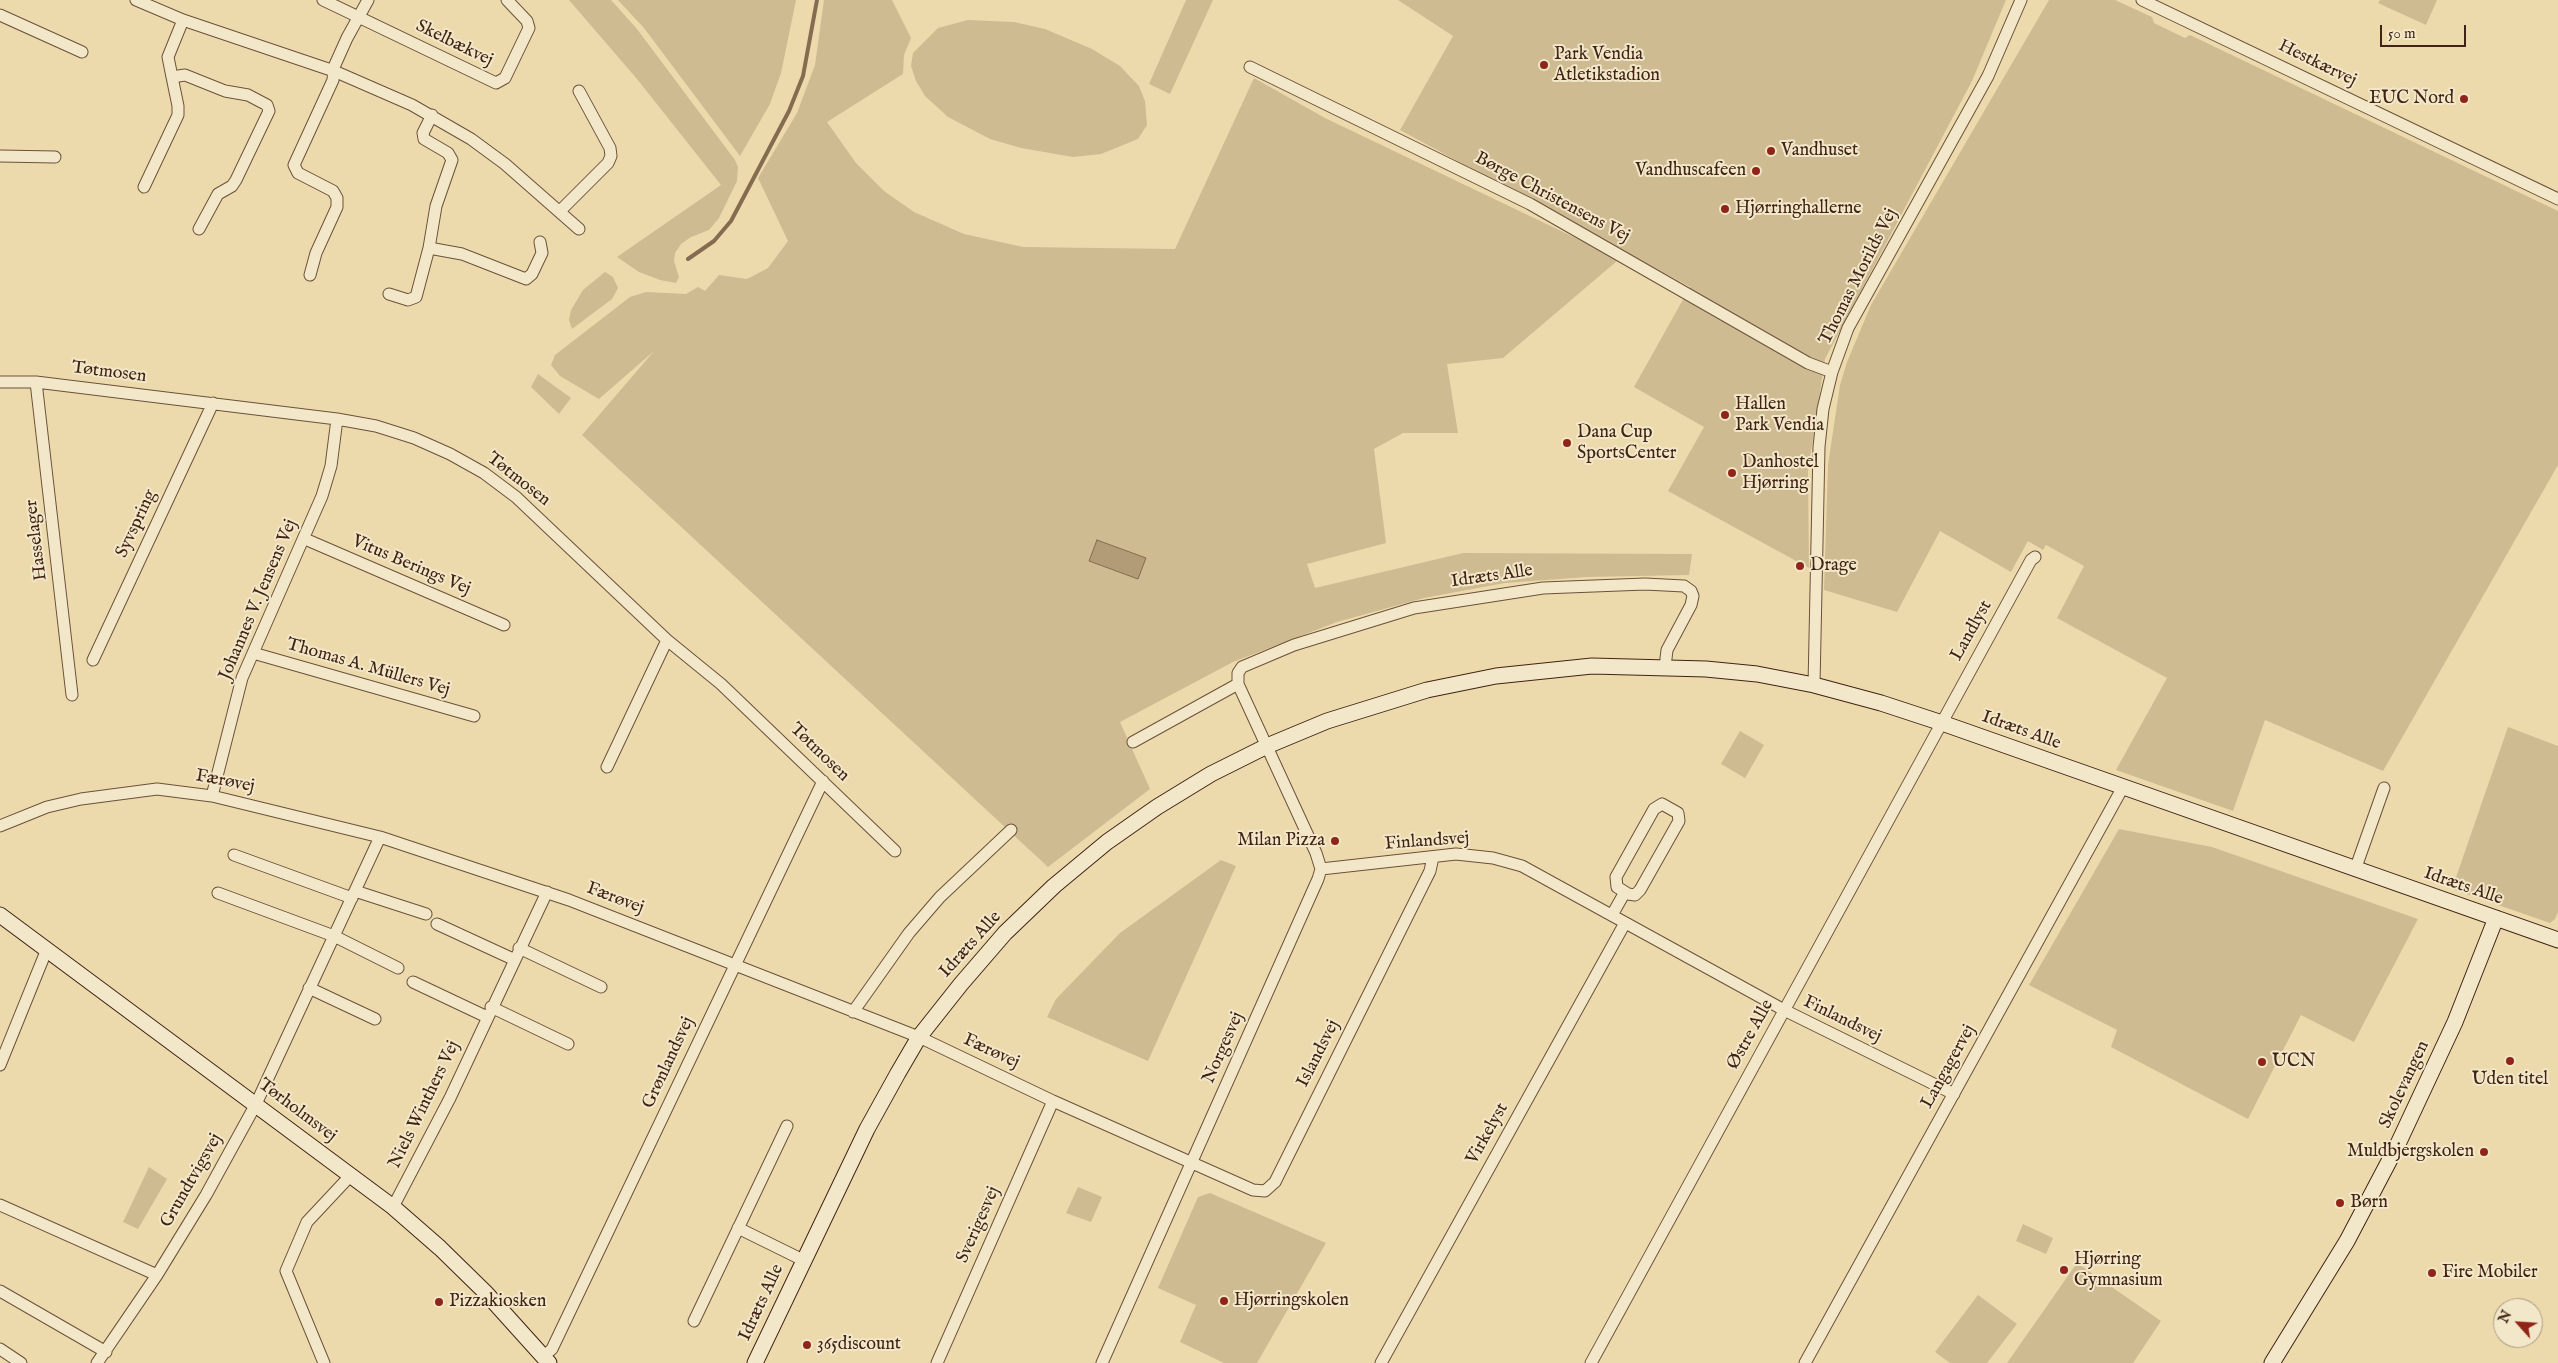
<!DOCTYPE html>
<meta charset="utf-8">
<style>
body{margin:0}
#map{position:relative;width:2558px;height:1363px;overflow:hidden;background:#ecdaac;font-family:"IM FELL English",serif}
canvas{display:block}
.north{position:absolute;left:2493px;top:1298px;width:50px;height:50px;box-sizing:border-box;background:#f3e7c9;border:1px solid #ab9981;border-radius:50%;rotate:296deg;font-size:14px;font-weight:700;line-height:20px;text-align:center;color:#402314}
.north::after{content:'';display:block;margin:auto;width:18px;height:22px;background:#8f2418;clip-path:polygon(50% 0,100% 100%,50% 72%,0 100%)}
.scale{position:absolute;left:2380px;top:25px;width:86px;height:22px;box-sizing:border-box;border:2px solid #402314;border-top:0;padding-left:6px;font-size:15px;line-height:18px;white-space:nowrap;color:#402314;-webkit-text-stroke:4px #f3e7c9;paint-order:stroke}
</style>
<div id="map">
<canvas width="2558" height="1363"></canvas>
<div class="north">N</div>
<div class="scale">50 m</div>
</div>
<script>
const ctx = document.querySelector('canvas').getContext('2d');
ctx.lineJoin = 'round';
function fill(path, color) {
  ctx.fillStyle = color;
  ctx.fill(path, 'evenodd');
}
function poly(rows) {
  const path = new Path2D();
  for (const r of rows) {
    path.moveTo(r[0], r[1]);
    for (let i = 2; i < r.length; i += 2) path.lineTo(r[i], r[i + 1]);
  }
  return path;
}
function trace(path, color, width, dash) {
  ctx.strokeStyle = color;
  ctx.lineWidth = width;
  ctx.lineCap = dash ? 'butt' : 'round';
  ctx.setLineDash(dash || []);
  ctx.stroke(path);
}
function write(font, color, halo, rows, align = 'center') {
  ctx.font = font + ' "IM FELL English",serif';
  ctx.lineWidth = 4;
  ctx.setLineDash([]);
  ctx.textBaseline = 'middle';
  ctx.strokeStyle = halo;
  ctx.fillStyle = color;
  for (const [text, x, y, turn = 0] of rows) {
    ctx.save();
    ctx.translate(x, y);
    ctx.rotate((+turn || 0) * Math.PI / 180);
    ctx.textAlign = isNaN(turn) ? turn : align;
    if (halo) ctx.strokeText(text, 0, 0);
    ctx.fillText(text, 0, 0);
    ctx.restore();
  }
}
fill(poly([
 [569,0,611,0,637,29,735,160,738,167,737,181,719,218,709,230,691,237,681,244,675,253,674,261,679,277,676,283,660,280,639,272,617,257,721,185,637,79],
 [618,0,796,0,781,73,770,104,740,156,644,28],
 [824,0,892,0,911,38,904,55,903,74,827,122,856,163,884,191,914,212,964,234,1023,247,1175,249,1254,78,1325,118,1580,240,1617,261,1503,358,1447,364,1458,433,1403,433,1374,449,1386,543,1307,564,1315,588,1463,553,1692,554,1689,575,1587,577,1505,583,1424,598,1337,622,1233,662,1120,722,1150,789,1048,867,582,435,654,351,599,399,560,376,551,365,555,355,630,297,646,292,686,294,698,287,705,291,719,275,747,279,768,268,788,241,758,178,797,113,815,65],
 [1186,0,1213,0,1170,94,1149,84],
 [1398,0,2006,0,1972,81,1825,359,1808,471,1809,568,1668,491,1704,427,1634,387,1690,287,1400,130,1453,36],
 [2049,0,2115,0,2152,17,2154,23,2185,38,2190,35,2558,211,2558,465,2383,771,2265,720,2233,811,2116,770,2167,678,2057,618,2084,566,2046,545,2043,550,2028,541,2011,572,1940,531,1897,612,1824,590,1828,465,1840,385,1847,362,1871,305],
 [2380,0,2437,0,2426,25,2378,3],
 [968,20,1014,22,1045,29,1092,49,1120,66,1139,86,1145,101,1147,125,1138,139,1101,154,1073,157,1021,148,990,139,948,117,925,96,916,81,911,66,913,53,938,28],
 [605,272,613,277,618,288,612,299,572,329,569,320,571,310,583,290],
 [538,374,571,398,559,414,531,387],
 [2508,727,2558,746,2558,912,2555,919,2550,923,2452,889],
 [1740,731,1764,745,1745,778,1721,764],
 [2119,829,2212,847,2418,919,2354,1042,2301,1015,2248,1119,2111,1047,2117,1030,2029,985],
 [1221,860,1236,866,1148,1061,1047,1017,1056,999,1120,933],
 [149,1167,167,1179,138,1229,123,1222],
 [1078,1187,1102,1197,1091,1222,1066,1213],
 [1210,1193,1326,1243,1257,1363,1224,1363,1180,1342,1196,1305,1158,1288,1198,1197],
 [2023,1224,2053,1238,2046,1254,2016,1241],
 [2077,1263,2161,1321,2133,1363,2007,1363],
 [1978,1295,2017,1324,1987,1363,1950,1363,1935,1352]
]), '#cfbb92');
const water = poly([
 [1097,540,1146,558,1138,579,1089,561,1097,540]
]);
fill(water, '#b29c78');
trace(water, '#846c50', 1);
trace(poly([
 [688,259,714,241,731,221,789,111,803,76,817,0]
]), '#846c50', 4);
const street = poly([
 [136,0,183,20,334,71,412,105,471,139,505,164,579,229],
 [323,0,496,83,505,78,529,28,527,21,507,0],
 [2142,0,2558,199],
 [0,15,82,52],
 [183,20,168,57,172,77,185,75,225,91,248,95,267,105,269,111,236,180,232,186,218,194,199,229],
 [1250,67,1530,204,1808,363,1832,372],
 [432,115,423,133,424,139,448,153,452,160,436,206,429,248,462,254,526,279,532,274,542,253,540,242],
 [0,156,55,157],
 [144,187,178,115,178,106,172,77],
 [560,211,608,163,611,156,610,148,579,91],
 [310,275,316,253,337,207,337,198,333,191,298,173,294,165,333,80,334,67,347,38,368,0],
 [389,294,408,300,416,297,429,248],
 [0,382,36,382,337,419,376,426,414,438,450,454,484,473,516,497,667,640,721,684,895,851],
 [36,382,72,695],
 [305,539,504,625],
 [253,653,474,716],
 [93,660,213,403],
 [1814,685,1819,447,1823,409,1832,372,1848,328,1988,76,2021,0],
 [1133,742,1238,684],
 [607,767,667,640],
 [212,796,242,678,322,496,331,466,337,419],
 [1662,804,1678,813,1679,821,1640,890,1635,895,1628,894,1617,887,1616,877,1654,809,1662,804],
 [0,826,47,807,81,799,157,789,212,796,380,837,569,900,919,1037,1053,1101,1253,1190,1265,1191,1275,1182,1430,871,1433,857],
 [234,855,352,898],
 [1321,869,1456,854,1493,858,1522,866,1784,1010,1954,1094],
 [2355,870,2384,788],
 [355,891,426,914],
 [218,893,334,936,398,968],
 [1612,915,1625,892],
 [437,924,513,959],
 [519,948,601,987],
 [413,982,487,1017],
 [309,988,375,1019],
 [491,1007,568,1044],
 [853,1012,909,933,940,897,1011,830],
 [0,1065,47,949],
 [0,1205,157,1275],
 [393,1207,450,1098,547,892],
 [738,1228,803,1260],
 [0,1291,106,1352],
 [694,1321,787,1126],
 [0,1349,21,1363],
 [543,1357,552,1349,823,781],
 [97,1363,157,1275,206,1195,256,1104,380,837],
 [324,1363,286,1271,307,1222,351,1175],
 [937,1363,1053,1101],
 [1102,1363,1318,879,1321,869,1316,853,1238,684,1238,673,1242,667,1294,645,1414,608,1543,588,1645,584,1684,586,1691,591,1693,596,1691,605,1667,650,1665,667],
 [1381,1363,1625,923],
 [1591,1363,2031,560,2035,557],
 [1805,1363,2123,787]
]);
const secondary = poly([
 [0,915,393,1207,440,1248,485,1292,549,1363],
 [755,1363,867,1129,898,1073,919,1037,961,984,1005,933,1054,886,1107,842,1157,807,1211,774,1267,746,1327,721,1427,690,1496,676,1592,666,1706,669,1757,674,1814,685,1881,703,1942,723,2558,940],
 [2272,1363,2347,1241,2397,1146,2455,1022,2496,918]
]);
trace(street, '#6b513a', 13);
trace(secondary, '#402314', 17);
trace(street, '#f3e7c9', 11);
trace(secondary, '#f3e7c9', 15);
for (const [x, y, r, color] of [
 [1544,65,5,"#8f2418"],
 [2464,99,5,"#8f2418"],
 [1771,151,5,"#8f2418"],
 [1756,171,5,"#8f2418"],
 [1725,209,5,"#8f2418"],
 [1725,415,5,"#8f2418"],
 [1567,443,5,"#8f2418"],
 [1732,473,5,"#8f2418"],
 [1800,566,5,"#8f2418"],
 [1335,841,5,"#8f2418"],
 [2510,1061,5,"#8f2418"],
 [2262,1062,5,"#8f2418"],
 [2484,1152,5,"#8f2418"],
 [2340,1203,5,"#8f2418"],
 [2064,1270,5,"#8f2418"],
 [2432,1273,5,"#8f2418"],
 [1224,1301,5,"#8f2418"],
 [439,1302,5,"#8f2418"],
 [807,1345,5,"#8f2418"]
]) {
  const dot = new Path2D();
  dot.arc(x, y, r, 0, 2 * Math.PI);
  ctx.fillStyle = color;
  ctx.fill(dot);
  trace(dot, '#f3e7c9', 2);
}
write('18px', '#402314', '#f3e7c9', [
 ["Skelbækvej",454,44,26],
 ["Hestkærvej",2317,64,26],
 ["Børge Christensens Vej",1552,198,28],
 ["Thomas Morilds Vej",1859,277,-63],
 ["Tøtmosen",109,373,7],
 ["Tøtmosen",518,480,38],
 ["Syvspring",137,524,-65],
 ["Hasselager",37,540,-97],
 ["Vitus Berings Vej",411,566,23],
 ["Idræts Alle",1492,577,-8],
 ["Johannes V. Jensens Vej",259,600,-67],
 ["Landlyst",1972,631,-61],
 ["Thomas A. Müllers Vej",368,668,16],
 ["Idræts Alle",2021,731,20],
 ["Tøtmosen",819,753,44],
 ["Færøvej",225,782,11],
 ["Finlandsvej",1427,842,-4],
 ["Idræts Alle",2463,887,19],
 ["Færøvej",615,899,21],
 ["Idræts Alle",971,945,-48],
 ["Finlandsvej",1842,1020,26],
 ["Østre Alle",1751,1035,-61],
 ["Norgesvej",1224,1048,-66],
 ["Færøvej",991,1052,25],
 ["Islandsvej",1319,1054,-63],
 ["Grønlandsvej",669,1063,-65],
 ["Langagervej",1949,1067,-61],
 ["Skolevangen",2405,1085,-65],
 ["Niels Winthers Vej",425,1105,-64],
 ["Tørholmsvej",297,1111,37],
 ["Virkelyst",1488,1134,-61],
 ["Grundtvigsvej",192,1181,-60],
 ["Sverigesvej",979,1225,-66],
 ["Idræts Alle",762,1303,-65]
]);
write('18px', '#402314', '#f3e7c9', [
 ["Park Vendia",1554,55],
 ["Atletikstadion",1554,76],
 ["EUC Nord",2454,99,"right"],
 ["Vandhuset",1781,151],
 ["Vandhuscafeen",1746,171,"right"],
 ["Hjørringhallerne",1735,209],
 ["Hallen",1735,405],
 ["Park Vendia",1735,426],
 ["Dana Cup",1577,433],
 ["SportsCenter",1577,454],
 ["Danhostel",1742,463],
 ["Hjørring",1742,484],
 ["Drage",1810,566],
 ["Milan Pizza",1325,841,"right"],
 ["UCN",2272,1062],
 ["Uden titel",2510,1080,"center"],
 ["Muldbjergskolen",2474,1152,"right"],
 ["Børn",2350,1203],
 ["Hjørring",2074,1260],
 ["Gymnasium",2074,1281],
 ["Fire Mobiler",2442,1273],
 ["Hjørringskolen",1234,1301],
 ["Pizzakiosken",449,1302],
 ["365discount",817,1345]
], 'left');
</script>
